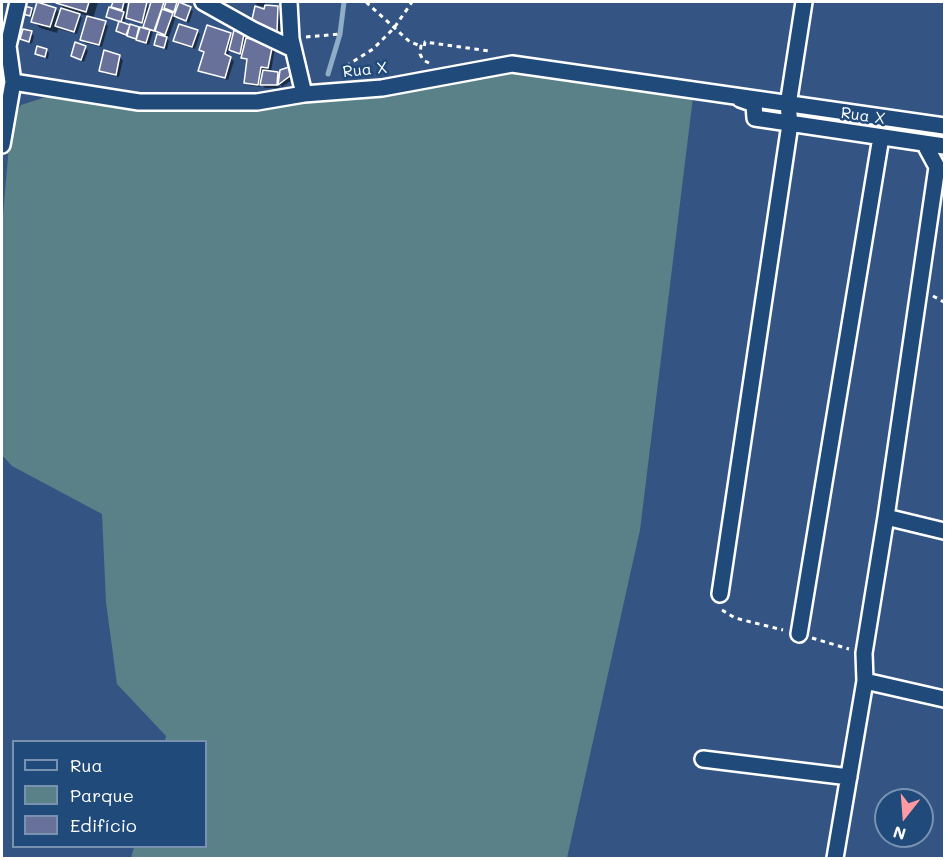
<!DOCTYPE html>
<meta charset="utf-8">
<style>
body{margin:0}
#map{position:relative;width:946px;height:860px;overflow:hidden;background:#345583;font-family:Mali,sans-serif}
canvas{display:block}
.frame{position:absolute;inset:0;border:3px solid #fff;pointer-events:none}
.legend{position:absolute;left:12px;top:740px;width:195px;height:108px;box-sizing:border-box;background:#1f4a7a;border:2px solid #7992af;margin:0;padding:8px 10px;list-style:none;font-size:18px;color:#fff}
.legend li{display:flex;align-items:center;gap:12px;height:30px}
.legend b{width:30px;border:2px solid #7992af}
.north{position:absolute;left:874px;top:788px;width:60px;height:60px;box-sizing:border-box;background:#1f4a7a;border:2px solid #7992af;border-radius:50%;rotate:197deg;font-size:16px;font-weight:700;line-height:24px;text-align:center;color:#fff}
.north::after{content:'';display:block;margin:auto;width:21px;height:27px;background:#ff9aa2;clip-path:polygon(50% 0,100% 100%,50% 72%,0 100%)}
</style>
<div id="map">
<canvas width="946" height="860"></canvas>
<div class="frame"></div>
<ul class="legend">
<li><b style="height:8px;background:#1f4a7a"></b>Rua</li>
<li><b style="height:16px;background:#598187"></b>Parque</li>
<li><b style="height:16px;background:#67719a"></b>Edifício</li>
</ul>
<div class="north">N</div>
</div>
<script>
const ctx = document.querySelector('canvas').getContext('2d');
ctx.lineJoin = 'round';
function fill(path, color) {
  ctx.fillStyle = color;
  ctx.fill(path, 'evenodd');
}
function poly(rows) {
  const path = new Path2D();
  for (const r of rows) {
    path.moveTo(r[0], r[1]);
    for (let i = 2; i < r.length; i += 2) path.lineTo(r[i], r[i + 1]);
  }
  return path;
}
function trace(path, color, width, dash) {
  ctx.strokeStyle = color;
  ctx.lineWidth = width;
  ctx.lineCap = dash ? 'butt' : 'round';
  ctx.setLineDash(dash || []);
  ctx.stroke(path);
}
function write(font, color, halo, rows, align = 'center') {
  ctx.font = font + ' Mali,sans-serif';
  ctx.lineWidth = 5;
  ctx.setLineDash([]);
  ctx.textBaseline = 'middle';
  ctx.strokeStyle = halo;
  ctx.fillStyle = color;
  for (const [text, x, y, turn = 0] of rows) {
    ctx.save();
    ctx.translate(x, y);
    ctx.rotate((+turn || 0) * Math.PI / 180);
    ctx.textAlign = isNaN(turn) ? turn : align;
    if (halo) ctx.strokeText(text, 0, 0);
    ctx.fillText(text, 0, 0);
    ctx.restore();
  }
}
fill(poly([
 [523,71,693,97,640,530,567,858,131,858,134,847,206,846,206,742,165,741,166,736,117,684,106,602,102,514,12,466,2,455,2,226,11,122,21,105,46,97,122,109,267,110,305,101,382,96]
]), '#598187');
fill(poly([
 [114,2,125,2,127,4,124,24,144,30,145,25,130,20,126,16,131,2,146,4,151,8,153,2,164,3,166,6,167,2,177,2,193,11,189,23,176,16,169,37,162,35,169,41,167,50,155,45,159,33,153,32,149,45,120,34,117,31,120,22,108,16],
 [254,2,266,2,265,7,257,5],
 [58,3,98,2,93,19,105,23,108,26,102,47,85,43,82,39,89,16,77,13,82,18,77,34,58,29,57,33,40,28,33,21,34,18,23,15,20,12,32,9,35,13,55,9,61,14,66,11],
 [277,7,284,14,283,37,260,31,266,11],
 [197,31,200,34,195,49,178,44,175,41],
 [31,33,34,36,32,44,22,39],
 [230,34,233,38,243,35,246,39,275,48,271,72,277,73,280,77,291,68,293,79,282,87,280,84,279,88,265,88,261,84,260,87,248,85,245,82,248,61,230,49,228,57,234,61,228,80,203,73,200,70,204,52,201,49],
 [85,47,88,51,84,62,72,56],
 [46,50,49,53,48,59,37,54],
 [119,57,123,60,119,77,103,73,100,70]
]), '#0007');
trace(poly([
 [328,74,340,34,344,2]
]), '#8fadc7', 5);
const building = poly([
 [37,2,56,8,50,27,31,22,37,2],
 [57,2,89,2,86,12,56,3,57,2],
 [113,2,124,2,122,10,111,7,113,2],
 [129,2,147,2,142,23,126,18,129,2],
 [151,2,164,2,154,31,143,27,151,2],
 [166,2,177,2,174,12,164,8,166,2],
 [179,2,191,7,186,21,174,16,179,2],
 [20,5,32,8,30,16,19,13,20,5],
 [265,5,278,6,277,32,251,24,255,6,264,9,265,5],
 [109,7,124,12,121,22,106,17,109,7],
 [61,8,80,14,74,32,55,26,61,8],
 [162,9,173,13,165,35,155,31,162,9],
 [87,16,106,21,99,45,80,40,87,16],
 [119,21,130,25,126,35,116,31,119,21],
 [130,24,139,27,136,39,127,36,130,24],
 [179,24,198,30,192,47,173,41,179,24],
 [207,25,231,33,225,54,231,57,225,78,198,71,204,52,199,50,207,25],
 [140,27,150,30,146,43,136,40,140,27],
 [23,29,32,31,29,42,20,39,23,29],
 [234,30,244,34,240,54,229,50,234,30],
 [157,34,167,37,164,48,154,45,157,34],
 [246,38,273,43,268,68,261,67,258,85,244,83,247,59,241,58,246,38],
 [75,42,86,46,81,60,71,56,75,42],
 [37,46,47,49,45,57,35,54,37,46],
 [104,50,120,55,116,75,99,71,104,50],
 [292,66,290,76,278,85,280,70,292,66],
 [263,70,278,72,277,85,260,85,263,70]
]);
fill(building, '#67719a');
trace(building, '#fff', 1.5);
const street = poly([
 [203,2,253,30,293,49],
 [289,2,291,39,304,94],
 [13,82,139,102,257,102,304,94,382,88,512,64,944,126],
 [740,99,754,104,755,118,944,146],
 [2,145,13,82,8,46,18,2],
 [886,517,944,531],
 [720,594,790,124,788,105,804,2],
 [799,634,881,137],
 [865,681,944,699],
 [703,759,849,777],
 [835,858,865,681,864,653,886,517,937,167,924,143]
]);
trace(street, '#fff', 20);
trace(poly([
 [366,2,410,42,421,46],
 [306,37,340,34],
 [429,63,423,60,420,54,421,46,424,48,425,42,489,51],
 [346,66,373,49,394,28,412,2],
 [933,296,944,302],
 [722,610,735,618,783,630],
 [812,638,849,649]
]), '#fff', 3, [4.5, 4.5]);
trace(street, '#1f4a7a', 15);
write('16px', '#fff', '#1f4a7a', [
 ["Rua X",365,70,-6],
 ["Rua X",863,116,8]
]);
</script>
